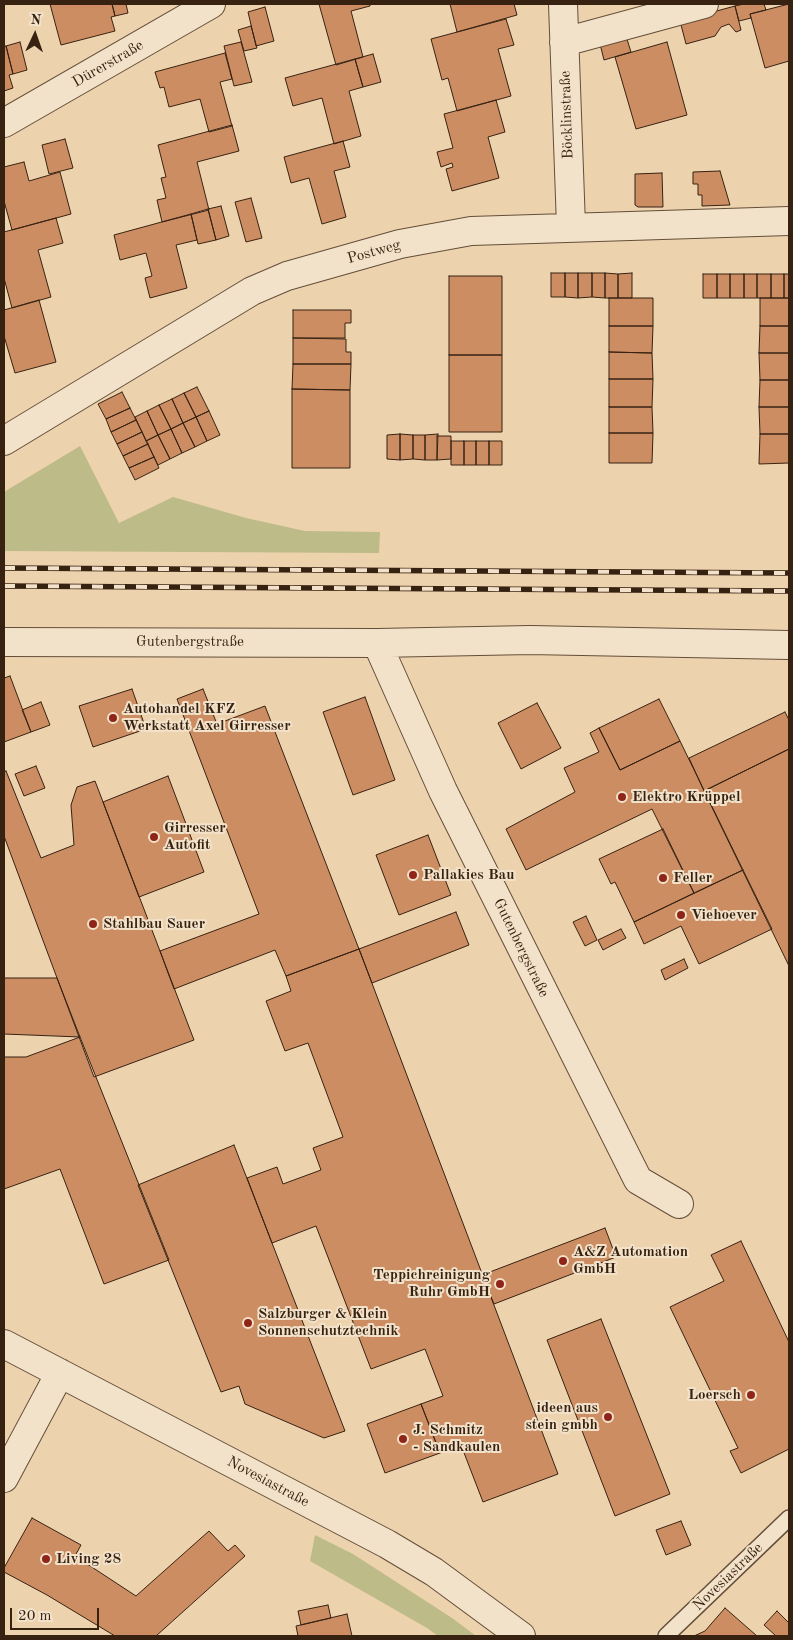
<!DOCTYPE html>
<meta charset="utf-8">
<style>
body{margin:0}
#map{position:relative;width:793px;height:1640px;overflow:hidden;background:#edd2ae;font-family:"Old Standard TT",serif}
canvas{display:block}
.frame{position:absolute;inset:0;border:5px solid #372212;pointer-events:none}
.north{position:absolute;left:10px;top:10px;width:50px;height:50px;-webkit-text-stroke:4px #f3e2ca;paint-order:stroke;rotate:3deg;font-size:14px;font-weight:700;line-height:20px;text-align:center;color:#372212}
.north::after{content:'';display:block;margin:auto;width:18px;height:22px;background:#372212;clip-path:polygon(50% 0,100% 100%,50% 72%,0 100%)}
.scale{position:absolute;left:10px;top:1608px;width:89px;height:22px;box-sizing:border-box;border:2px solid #372212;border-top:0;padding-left:6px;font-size:15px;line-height:18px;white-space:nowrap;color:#372212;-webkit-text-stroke:4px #f3e2ca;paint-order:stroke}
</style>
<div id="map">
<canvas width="793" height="1640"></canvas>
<div class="frame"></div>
<div class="north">N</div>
<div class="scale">20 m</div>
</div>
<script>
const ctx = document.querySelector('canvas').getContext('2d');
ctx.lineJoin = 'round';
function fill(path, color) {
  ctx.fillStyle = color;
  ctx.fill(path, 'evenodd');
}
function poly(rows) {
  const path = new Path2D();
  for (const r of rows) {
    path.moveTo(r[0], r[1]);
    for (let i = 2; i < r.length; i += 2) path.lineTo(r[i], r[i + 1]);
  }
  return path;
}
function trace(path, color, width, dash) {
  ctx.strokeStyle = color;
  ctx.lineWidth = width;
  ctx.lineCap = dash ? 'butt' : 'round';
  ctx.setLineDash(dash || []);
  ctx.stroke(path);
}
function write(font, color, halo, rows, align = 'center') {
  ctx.font = font + ' "Old Standard TT",serif';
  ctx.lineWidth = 4;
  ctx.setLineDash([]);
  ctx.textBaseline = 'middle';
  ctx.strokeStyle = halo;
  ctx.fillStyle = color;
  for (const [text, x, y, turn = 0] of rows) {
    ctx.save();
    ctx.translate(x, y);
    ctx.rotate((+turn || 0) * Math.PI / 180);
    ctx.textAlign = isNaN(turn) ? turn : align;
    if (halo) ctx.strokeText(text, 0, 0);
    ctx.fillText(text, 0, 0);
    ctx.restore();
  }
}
fill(poly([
 [80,446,119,523,173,497,246,518,305,531,380,532,379,553,4,551,4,492],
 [315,1535,353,1554,452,1618,476,1636,438,1636,427,1628,310,1561]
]), '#bdbb87');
const building = poly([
 [50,4,112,4,115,16,111,17,115,31,61,45,50,4],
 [112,4,126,4,128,13,115,16,112,4],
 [319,4,370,4,370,6,351,11,363,57,336,65,319,4],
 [450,4,514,4,517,15,457,32,450,4],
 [744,4,764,4,766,10,750,14,751,18,739,21,735,6,744,4],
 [789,4,789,61,765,68,750,14,789,4],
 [735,6,741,30,736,32,729,24,721,27,715,36,686,44,680,21,735,6],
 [265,7,274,41,256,46,248,12,265,7],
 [506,19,514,45,498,49,511,96,457,111,448,78,442,80,431,39,506,19],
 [251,26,257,48,244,51,238,30,251,26],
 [626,36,631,52,604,60,600,44,626,36],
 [20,42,27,70,13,74,6,46,20,42],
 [241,42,252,82,234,86,224,46,241,42],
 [667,42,687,115,636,129,615,57,667,42],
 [4,46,6,46,13,74,9,75,13,88,4,91,4,46],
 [225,53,232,79,220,82,232,126,209,132,200,99,169,107,164,87,160,88,155,72,225,53],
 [373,54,381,82,363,87,355,59,373,54],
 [355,59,363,87,349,91,361,136,334,144,322,98,293,106,285,78,355,59],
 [496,100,505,132,488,137,499,178,452,191,446,169,453,167,452,163,441,167,437,152,453,148,444,114,496,100],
 [232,125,239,151,197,162,209,210,162,222,157,200,166,198,161,178,166,177,158,145,232,125],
 [65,139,73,168,49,174,42,145,65,139],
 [343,141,350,167,334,171,346,217,322,224,309,178,291,183,284,157,343,141],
 [24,162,29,181,60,172,71,214,12,230,4,201,4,167,24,162],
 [720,171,730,205,702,206,702,195,698,195,698,184,693,184,693,172,720,171],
 [662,173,663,207,638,207,635,205,635,174,662,173],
 [251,198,262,238,246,242,235,202,251,198],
 [221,206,229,236,216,240,208,209,221,206],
 [208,209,216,240,198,244,191,214,208,209],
 [191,214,197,240,176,245,187,288,150,298,145,278,152,276,146,253,120,260,114,235,191,214],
 [56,218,63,243,38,250,51,297,12,308,4,278,4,232,56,218],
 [551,273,565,273,565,297,551,297,551,273],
 [565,273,578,273,578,298,565,297,565,273],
 [578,273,592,273,592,297,578,298,578,273],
 [592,273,605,273,605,298,592,297,592,273],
 [605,273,618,274,618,298,605,298,605,273],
 [632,273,632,298,618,298,618,274,632,273],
 [703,274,717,274,717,298,703,298,703,274],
 [717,274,730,274,730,298,717,298,717,274],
 [730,274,744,274,744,298,730,298,730,274],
 [744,274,757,274,757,298,744,298,744,274],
 [757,274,771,274,771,298,757,298,757,274],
 [771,274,784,274,784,298,771,298,771,274],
 [784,274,789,274,789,298,784,298,784,274],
 [449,276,502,276,502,355,449,355,449,276],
 [609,298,653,298,653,326,609,326,609,298],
 [760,298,789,298,789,326,760,326,760,298],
 [39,300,56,362,15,373,4,336,4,310,39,300],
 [293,310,351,310,351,323,345,323,345,338,293,338,293,310],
 [609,326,653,326,652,353,609,352,609,326],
 [760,326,789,326,789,353,759,353,760,326],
 [293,338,346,339,346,352,351,352,351,364,293,364,293,338],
 [609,352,652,353,653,379,609,379,609,352],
 [759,353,789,353,789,380,760,380,759,353],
 [449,355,502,355,502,432,449,432,449,355],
 [293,364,351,364,350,390,292,389,293,364],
 [609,379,653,379,652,407,609,407,609,379],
 [760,380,789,380,789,407,759,407,760,380],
 [197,387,209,411,196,417,184,393,197,387],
 [292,389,350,390,350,468,292,468,292,389],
 [122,392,130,408,106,419,98,404,122,392],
 [184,393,196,417,183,423,172,399,184,393],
 [172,399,183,423,171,429,159,405,172,399],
 [159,405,171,429,158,435,147,411,159,405],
 [609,407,652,407,653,433,609,433,609,407],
 [759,407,789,407,789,434,760,434,759,407],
 [130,408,136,420,111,432,106,419,130,408],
 [147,411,158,435,146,441,135,417,147,411],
 [209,411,220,435,207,441,196,417,209,411],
 [196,417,207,441,195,447,183,423,196,417],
 [136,420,142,432,117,444,111,432,136,420],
 [183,423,195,447,182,453,171,429,183,423],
 [171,429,182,453,170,459,158,435,171,429],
 [142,432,148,444,123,456,117,444,142,432],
 [609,433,653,433,652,463,609,463,609,433],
 [400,434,413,435,413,459,400,460,400,434],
 [400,434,400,460,387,459,387,435,400,434],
 [438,434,437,460,425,460,425,435,438,434],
 [760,434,789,434,789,463,759,464,760,434],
 [158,435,170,459,158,465,146,441,158,435],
 [413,435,425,435,425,460,413,459,413,435],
 [437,436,451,436,451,459,437,460,437,436],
 [451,441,464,441,464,465,451,465,451,441],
 [464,441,476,441,476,465,464,465,464,441],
 [476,441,489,441,489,465,476,465,476,441],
 [489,441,502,441,502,465,489,465,489,441],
 [148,444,154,457,129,468,123,456,148,444],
 [154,457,159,468,135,480,129,468,154,457],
 [10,676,31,732,4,742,4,678,10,676],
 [132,689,146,729,93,747,79,706,132,689],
 [203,689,217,724,265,706,359,949,286,976,275,950,174,989,160,951,259,914,177,699,203,689],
 [365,697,395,780,353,795,323,712,365,697],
 [659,699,680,741,620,770,599,728,659,699],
 [41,702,50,725,31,732,22,710,41,702],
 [537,703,561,748,521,769,498,723,537,703],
 [785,712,789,720,789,749,704,791,689,758,785,712],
 [599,728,620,770,680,741,743,870,694,893,652,809,526,870,506,829,575,792,564,768,599,752,590,733,599,728],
 [789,749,789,966,704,791,789,749],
 [36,766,45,788,24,796,15,774,36,766],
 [6,771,41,858,74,845,71,805,77,787,95,781,194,1040,94,1077,4,836,4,772,6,771],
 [168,776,204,872,139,897,103,802,168,776],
 [663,829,694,893,634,922,615,882,611,884,599,859,663,829],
 [428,835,451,895,399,915,376,855,428,835],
 [743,870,772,929,699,964,681,926,644,944,634,922,743,870],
 [456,912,469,945,372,983,359,949,456,912],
 [586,916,597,940,585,946,573,922,586,916],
 [621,929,626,938,603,950,598,940,621,929],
 [359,949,558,1474,483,1502,461,1445,440,1453,421,1404,443,1396,425,1349,371,1369,316,1226,272,1243,247,1178,277,1167,283,1184,321,1170,313,1148,343,1137,308,1043,285,1051,266,1001,291,991,286,976,359,949],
 [684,959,688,968,665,980,661,970,684,959],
 [4,978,57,978,80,1037,4,1034,4,978],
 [80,1037,169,1260,104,1284,60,1169,4,1189,4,1057,26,1057,80,1037],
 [234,1145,272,1243,345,1431,324,1438,245,1404,239,1386,221,1392,138,1185,234,1145],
 [605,1228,616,1257,494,1304,482,1275,605,1228],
 [741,1241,789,1342,789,1449,741,1473,730,1451,738,1448,670,1307,724,1281,711,1255,741,1241],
 [601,1319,670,1494,615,1516,547,1340,601,1319],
 [421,1404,440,1453,385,1473,367,1424,421,1404],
 [32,1518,81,1545,75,1556,136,1596,209,1531,228,1551,235,1545,245,1556,156,1636,115,1636,47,1595,4,1572,4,1568,32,1518],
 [681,1521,691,1545,666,1555,656,1530,681,1521],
 [328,1605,331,1618,301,1625,298,1611,328,1605],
 [725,1608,757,1636,694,1636,705,1631,725,1608],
 [777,1611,789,1623,789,1636,776,1636,764,1625,777,1611],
 [347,1614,352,1636,298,1636,296,1626,347,1614]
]);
fill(building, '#cd8d62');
trace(building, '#372212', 1);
const lane = poly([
 [666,1636,789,1518]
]);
const street = poly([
 [563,4,571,226],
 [564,42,704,4],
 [4,123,211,4],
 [4,441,252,291,287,276,400,244,471,231,789,221],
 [4,642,377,643,530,640,789,645],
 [377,643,443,791,638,1180,679,1204],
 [4,1344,387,1544,434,1572,521,1636],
 [4,1478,60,1373]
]);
trace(lane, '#644e39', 18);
trace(street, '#644e39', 30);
trace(lane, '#f3e2ca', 15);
trace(street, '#f3e2ca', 28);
const rail = poly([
 [4,568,789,573],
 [4,586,789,591]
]);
trace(rail, '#372212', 5.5);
trace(rail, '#f3e2ca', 4, [11]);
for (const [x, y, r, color] of [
 [113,718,5,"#8f2418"],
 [622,797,5,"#8f2418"],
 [154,837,5,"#8f2418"],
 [413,875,5,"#8f2418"],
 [663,878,5,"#8f2418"],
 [681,915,5,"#8f2418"],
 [93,924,5,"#8f2418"],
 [563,1261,5,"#8f2418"],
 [500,1284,5,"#8f2418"],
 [248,1323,5,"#8f2418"],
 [751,1395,5,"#8f2418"],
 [608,1417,5,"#8f2418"],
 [403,1439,5,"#8f2418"],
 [46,1559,5,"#8f2418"]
]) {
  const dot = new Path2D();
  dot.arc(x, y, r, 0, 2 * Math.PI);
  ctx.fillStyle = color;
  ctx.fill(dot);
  trace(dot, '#f3e2ca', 2);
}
write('15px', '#372212', '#f3e2ca', [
 ["Dürerstraße",108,64,-30],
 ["Böcklinstraße",567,115,-92],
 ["Postweg",374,252,-16],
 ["Gutenbergstraße",190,642],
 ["Gutenbergstraße",521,948,64],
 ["Novesiastraße",268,1482,28],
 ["Novesiastraße",728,1577,-44]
]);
write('bold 15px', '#372212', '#f3e2ca', [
 ["Autohandel KFZ",123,709],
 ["Werkstatt Axel Girresser",123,726],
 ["Elektro Krüppel",632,797],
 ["Girresser",164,828],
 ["Autofit",164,845],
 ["Pallakies Bau",423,875],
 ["Feller",673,878],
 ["Viehoever",691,915],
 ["Stahlbau Sauer",103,924],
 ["A&Z Automation",573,1252],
 ["GmbH",573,1269],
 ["Teppichreinigung",490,1275,"right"],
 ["Ruhr GmbH",490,1292,"right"],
 ["Salzburger & Klein",258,1314],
 ["Sonnenschutztechnik",258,1331],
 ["Loersch",741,1395,"right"],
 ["ideen aus",598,1408,"right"],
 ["stein gmbh",598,1425,"right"],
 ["J. Schmitz",413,1430],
 ["- Sandkaulen",413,1447],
 ["Living 28",56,1559]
], 'left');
</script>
